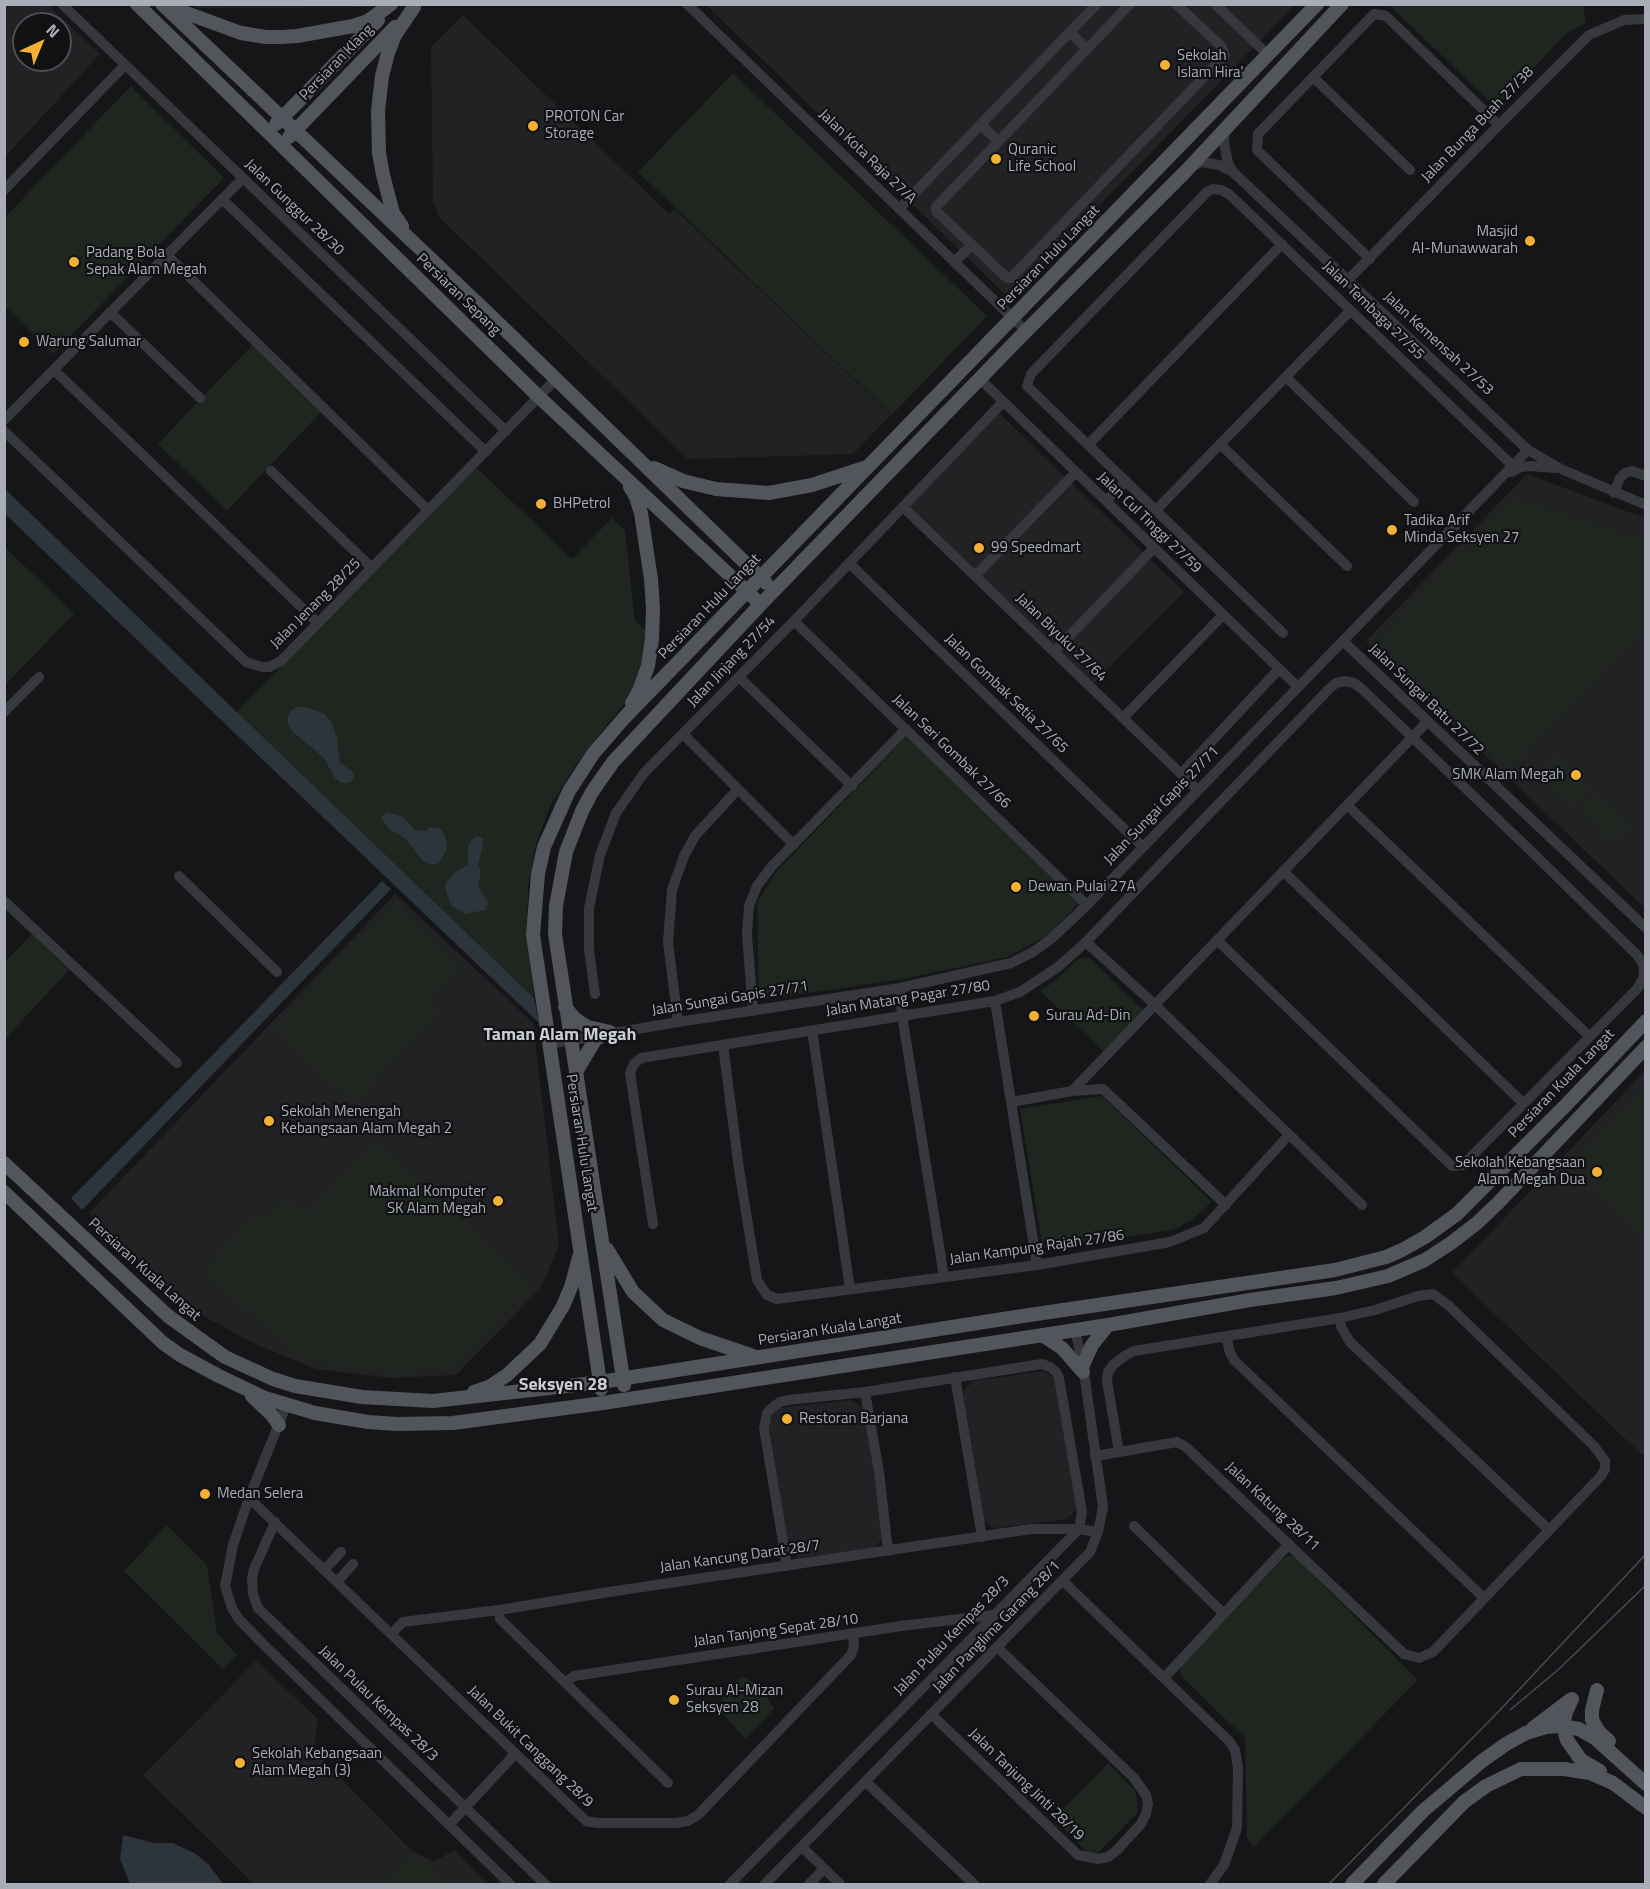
<!DOCTYPE html>
<style>
body{margin:0}
#map{position:relative;width:1650px;height:1889px;overflow:hidden;background:#161618;font-family:"Titillium Web",sans-serif}
canvas{display:block}
.frame{position:absolute;inset:0;border:6px solid #a8adb8;pointer-events:none}
.north{position:absolute;left:12px;top:12px;width:60px;height:60px;box-sizing:border-box;background:#111113;border:2px solid #4d4f55;border-radius:50%;rotate:44deg;font-size:16px;font-weight:700;line-height:24px;text-align:center;color:#a8adb8}
.north::after{content:'';display:block;margin:auto;width:21px;height:27px;background:#f2b134;clip-path:polygon(50% 0,100% 100%,50% 72%,0 100%)}
</style>
<div id="map">
<canvas width="1650" height="1889"></canvas>
<div class="frame"></div>
<div class="north">N</div>
</div>
<script>
const ctx = document.querySelector('canvas').getContext('2d');
ctx.lineJoin = 'round';
function fill(path, color) {
  ctx.fillStyle = color;
  ctx.fill(path, 'evenodd');
}
function poly(rows) {
  const path = new Path2D();
  for (const r of rows) {
    path.moveTo(r[0], r[1]);
    for (let i = 2; i < r.length; i += 2) path.lineTo(r[i], r[i + 1]);
  }
  return path;
}
function trace(path, color, width, dash) {
  ctx.strokeStyle = color;
  ctx.lineWidth = width;
  ctx.lineCap = dash ? 'butt' : 'round';
  ctx.setLineDash(dash || []);
  ctx.stroke(path);
}
function write(font, color, halo, rows, align = 'center') {
  ctx.font = font + ' "Titillium Web",sans-serif';
  ctx.lineWidth = 4.5;
  ctx.setLineDash([]);
  ctx.textBaseline = 'middle';
  ctx.strokeStyle = halo;
  ctx.fillStyle = color;
  for (const [text, x, y, turn = 0] of rows) {
    ctx.save();
    ctx.translate(x, y);
    ctx.rotate((+turn || 0) * Math.PI / 180);
    ctx.textAlign = isNaN(turn) ? turn : align;
    if (halo) ctx.strokeText(text, 0, 0);
    ctx.fillText(text, 0, 0);
    ctx.restore();
  }
}
fill(poly([
 [5,4,48,5,100,54,5,157],
 [24,24,60,24,60,60,24,60],
 [194,5,377,5,374,7,197,8],
 [706,5,1295,5,1009,298],
 [463,15,669,214,675,209,891,415,853,454,688,459,439,217,433,201,431,47],
 [998,412,1184,592,1092,685,907,506],
 [1527,474,1645,518,1645,908,1366,641],
 [395,894,533,1023,559,1244,541,1288,456,1375,391,1378,316,1369,253,1343,191,1309,89,1213],
 [1645,1071,1645,1452,1642,1455,1452,1273],
 [1044,1371,1057,1380,1077,1509,1067,1519,993,1528,984,1521,963,1392,973,1381],
 [852,1400,864,1408,884,1537,874,1548,798,1558,788,1549,769,1422,778,1408],
 [256,1661,318,1719,314,1751,411,1850,434,1862,454,1850,489,1884,254,1884,143,1775]
]), '#222225');
fill(poly([
 [1389,5,1583,5,1586,23,1566,34,1496,107],
 [733,73,987,316,892,415,638,172],
 [131,86,224,178,53,354,5,306,5,217],
 [252,345,322,411,227,511,158,444],
 [476,467,572,559,612,518,625,531,635,621,646,631,643,665,632,694,577,763,551,804,536,844,528,886,527,937,534,998,236,713],
 [1514,498,1645,542,1646,626,1510,771,1378,639],
 [4,546,74,614,5,685,4,685],
 [906,737,1079,903,1047,936,1007,957,898,980,759,1000,757,903,777,871],
 [1555,754,1590,787,1571,807,1536,774],
 [1597,792,1631,825,1613,844,1579,811],
 [395,902,462,966,427,1002,439,1014,353,1104,274,1029],
 [32,934,69,970,5,1039,5,962],
 [1080,958,1090,958,1144,1011,1104,1052,1040,991,1051,984],
 [1645,1088,1645,1237,1571,1166],
 [1102,1096,1212,1202,1192,1220,1173,1230,1043,1249,1020,1109],
 [377,1142,531,1286,453,1369,393,1373,305,1360,202,1272,257,1213,265,1220,285,1198,305,1215],
 [167,1525,207,1565,217,1633,237,1655,223,1669,124,1571],
 [1293,1555,1418,1680,1254,1847,1247,1839,1245,1738,1180,1675,1180,1667,1285,1557],
 [743,1676,761,1687,774,1709,745,1739,720,1710,722,1694],
 [1108,1763,1136,1792,1138,1812,1098,1853,1089,1854,1054,1819],
 [415,1853,447,1884,384,1884]
]), '#1e261f');
fill(poly([
 [4,488,534,998,539,1023,5,514],
 [297,707,306,707,325,714,331,722,337,738,340,763,354,773,353,780,348,783,341,783,335,778,324,758,292,731,288,723,288,716,291,710],
 [387,812,403,817,415,830,423,831,427,831,430,827,439,828,444,833,447,845,446,851,439,863,432,865,423,861,405,838,389,829,381,818],
 [477,836,483,838,483,843,478,866,481,871,478,886,488,903,485,910,465,914,451,905,445,888,446,882,454,873,468,865,468,847,471,840],
 [382,881,391,889,82,1210,71,1198,151,1118],
 [123,1835,154,1843,173,1843,196,1854,209,1865,223,1884,130,1884,120,1859]
]), '#2c353c');
trace(poly([
 [62,4,506,431],
 [687,4,1026,331],
 [1130,4,936,207,936,211,1007,278,1011,278,1225,55,1221,46,1176,4],
 [1215,4,1268,55],
 [1070,32,1087,49],
 [1313,77,1410,170],
 [981,125,998,141],
 [1225,129,1224,142,1228,163,1233,172],
 [1191,167,1201,162,1208,163,1219,165,1233,172,1528,450,1561,469,1646,505],
 [4,190,125,65],
 [222,199,486,452],
 [899,209,1097,4],
 [167,255,428,510],
 [1370,259,1257,150,1258,134,1374,14,1386,16,1499,125],
 [954,262,972,245],
 [1348,280,1499,125,1589,35,1624,20,1646,19],
 [110,312,200,398],
 [54,370,318,623],
 [1286,377,1414,502],
 [980,379,1298,687],
 [4,420,242,179],
 [4,431,246,662,262,667,269,667,281,661,556,379],
 [1088,445,1282,244],
 [1221,445,1347,566],
 [271,471,372,568],
 [1512,472,1521,467,1530,466,1555,468],
 [1614,493,1620,478,1625,473,1632,471,1646,476],
 [1106,501,1126,481],
 [903,507,1198,790],
 [1156,510,1350,311],
 [849,563,1143,847],
 [975,576,1076,472],
 [794,621,1087,905],
 [1283,633,1027,386,1031,374,1207,192,1213,189,1221,190,1229,194,1513,466],
 [1343,641,1646,928],
 [1054,652,1154,548],
 [739,677,852,786],
 [4,712,39,677],
 [1123,718,1223,615],
 [683,734,794,845],
 [1181,774,1279,669],
 [1347,805,1589,1036],
 [1283,871,1523,1103],
 [179,876,277,972],
 [4,901,177,1063],
 [1086,942,1154,1004,1362,1205],
 [900,988,902,1015,944,1277],
 [595,994,589,950,589,908,600,855,616,813,644,773,794,621,1003,402],
 [995,1001,1037,1265],
 [753,1011,747,934,749,906,757,886,772,866,906,729],
 [678,1022,668,942,672,890,684,856,695,836,738,789],
 [812,1030,850,1289],
 [549,1044,678,1022,900,988,1011,963,1033,952,1051,939,1087,905,1528,450],
 [723,1045,739,1169,757,1280,767,1295,777,1299,1037,1265,1170,1242,1204,1228,1288,1136],
 [1072,1091,1103,1089,1226,1205],
 [1011,1102,1072,1091,1427,722],
 [653,1224,630,1073,634,1064,641,1058,995,1001,1020,992,1058,967,1086,942,1329,689,1336,683,1345,681,1354,683,1362,689,1533,853,1637,955,1643,964,1644,973,1642,981,1637,989,1463,1165,1452,1166,1217,940],
 [1340,1318,1341,1327,1350,1342,1549,1530],
 [1226,1336,1230,1353,1235,1361,1484,1598],
 [955,1377,982,1537],
 [865,1392,879,1472,888,1551],
 [286,1406,249,1498,233,1545,225,1586,232,1608,238,1618,260,1641,510,1884],
 [1095,1456,1119,1452,1177,1442,1186,1447,1404,1654,1419,1658,1433,1652,1601,1476,1605,1469,1605,1461,1594,1446,1448,1305,1433,1294,1418,1296,1375,1310,1340,1318,1134,1351,1126,1355,1113,1365,1108,1372,1107,1381,1119,1452],
 [249,1498,586,1821,598,1823,676,1823,688,1821,698,1815,851,1655,854,1647,853,1635],
 [275,1522,254,1569,252,1579,253,1594,258,1608,545,1884],
 [1134,1526,1224,1614],
 [324,1570,341,1552],
 [1063,1581,1229,1741,1235,1750,1238,1768,1237,1828,1224,1865,1210,1884],
 [337,1582,353,1564],
 [499,1610,500,1619,668,1783],
 [391,1634,403,1622,499,1610,609,1592,1031,1529,1079,1529,1098,1532],
 [1164,1678,1289,1544],
 [566,1682,574,1676,901,1626,993,1615],
 [932,1715,1078,1855,1098,1859,1108,1857,1116,1851,1141,1824,1146,1814,1148,1804,1146,1795,1134,1778,998,1648],
 [866,1782,974,1884],
 [449,1825,515,1754],
 [802,1847,840,1884],
 [730,1884,1079,1529,1082,1512,1059,1378,1056,1372,1050,1367,1042,1364,865,1392,788,1400,780,1402,773,1407,767,1413,764,1428,787,1566],
 [765,1884,1090,1552,1098,1532,1103,1507,1083,1365,1075,1330],
 [809,1884,824,1869]
]), '#37383d', 10);
trace(poly([
 [137,4,539,397,755,599],
 [162,4,491,316,766,583],
 [167,6,241,33,266,37,282,37,297,36,353,26,368,21,391,4],
 [276,124,378,20],
 [289,137,395,27],
 [402,226,393,213,383,175,379,153,378,111,382,76,388,53,395,35,414,7],
 [654,468,683,481,716,489,769,493,812,485,867,467],
 [630,487,636,497,641,513,651,579,653,608,652,639,648,666,639,691,632,703],
 [565,1007,574,1018,581,1023,588,1027,610,1032],
 [576,1072,595,1040,604,1034],
 [4,1163,168,1316,225,1357,273,1379,295,1386,362,1397,433,1401,594,1383,1016,1317,1335,1270,1386,1257,1402,1250,1425,1237,1457,1214,1564,1107,1646,1021],
 [4,1192,163,1343,180,1355,219,1376,265,1398,315,1413,368,1422,397,1424,453,1423,603,1403,1108,1325,1250,1300,1336,1288,1388,1276,1425,1260,1451,1243,1477,1223,1498,1203,1646,1047],
 [607,1249,633,1292,663,1320,700,1338,753,1356],
 [1042,1335,1062,1348,1083,1372],
 [1083,1365,1092,1345,1108,1325],
 [624,1385,555,934,556,906,566,852,582,811,592,792,613,762,761,604,1026,331,1186,171,1342,4],
 [601,1389,533,935,538,874,544,847,569,791,593,754,624,718,1317,4],
 [474,1392,489,1387,507,1375,540,1344,563,1306,571,1287,580,1254],
 [252,1396,272,1415,279,1425],
 [1597,1690,1592,1710,1592,1720,1599,1732,1609,1741],
 [1572,1699,1566,1712,1563,1726,1567,1740,1581,1760,1600,1771],
 [1533,1728,1570,1700],
 [1352,1884,1423,1811,1482,1761,1506,1744,1526,1733,1546,1727,1560,1726,1579,1729,1596,1739,1646,1784],
 [1384,1884,1464,1802,1486,1786,1521,1769,1564,1769,1590,1773,1613,1783,1646,1808]
]), '#53555c', 14);
trace(poly([
 [1510,1710,1559,1669,1646,1585],
 [1329,1884,1501,1709,1646,1554]
]), '#4a4c52', 1.5);
for (const [x, y, r, color] of [
 [1165,65,6,"#f2b134"],
 [533,126,6,"#f2b134"],
 [996,159,6,"#f2b134"],
 [1530,241,6,"#f2b134"],
 [74,262,6,"#f2b134"],
 [24,342,6,"#f2b134"],
 [541,504,6,"#f2b134"],
 [1392,530,6,"#f2b134"],
 [979,548,6,"#f2b134"],
 [1576,775,6,"#f2b134"],
 [1016,887,6,"#f2b134"],
 [1034,1016,6,"#f2b134"],
 [269,1121,6,"#f2b134"],
 [1597,1172,6,"#f2b134"],
 [498,1201,6,"#f2b134"],
 [787,1419,6,"#f2b134"],
 [205,1494,6,"#f2b134"],
 [674,1700,6,"#f2b134"],
 [240,1763,6,"#f2b134"]
]) {
  const dot = new Path2D();
  dot.arc(x, y, r, 0, 2 * Math.PI);
  ctx.fillStyle = color;
  ctx.fill(dot);
  trace(dot, '#111113', 2);
}
write('15px', '#a8adb8', '#111113', [
 ["Sekolah",1177,56],
 ["Islam Hira'",1177,73],
 ["PROTON Car",545,117],
 ["Storage",545,134],
 ["Quranic",1008,150],
 ["Life School",1008,167],
 ["Masjid",1518,232,"right"],
 ["Al-Munawwarah",1518,249,"right"],
 ["Padang Bola",86,253],
 ["Sepak Alam Megah",86,270],
 ["Warung Salumar",36,342],
 ["BHPetrol",553,504],
 ["Tadika Arif",1404,521],
 ["Minda Seksyen 27",1404,538],
 ["99 Speedmart",991,548],
 ["SMK Alam Megah",1564,775,"right"],
 ["Dewan Pulai 27A",1028,887],
 ["Surau Ad-Din",1046,1016],
 ["Sekolah Menengah",281,1112],
 ["Kebangsaan Alam Megah 2",281,1129],
 ["Sekolah Kebangsaan",1585,1163,"right"],
 ["Alam Megah Dua",1585,1180,"right"],
 ["Makmal Komputer",486,1192,"right"],
 ["SK Alam Megah",486,1209,"right"],
 ["Restoran Barjana",799,1419],
 ["Medan Selera",217,1494],
 ["Surau Al-Mizan",686,1691],
 ["Seksyen 28",686,1708],
 ["Sekolah Kebangsaan",252,1754],
 ["Alam Megah (3)",252,1771]
], 'left');
write('15px', '#a8adb8', '#111113', [
 ["Persiaran Klang",337,63,-46],
 ["Jalan Bunga Buah 27/38",1478,125,-46],
 ["Jalan Kota Raja 27/A",867,157,44],
 ["Jalan Gunggur 28/30",294,208,44],
 ["Persiaran Hulu Langat",1049,258,-46],
 ["Persiaran Sepang",458,295,44],
 ["Jalan Tembaga 27/55",1373,311,44],
 ["Jalan Kemensah 27/53",1438,344,43],
 ["Jalan Cul Tinggi 27/59",1149,523,44],
 ["Jalan Jenang 28/25",316,604,-45],
 ["Persiaran Hulu Langat",710,607,-46],
 ["Jalan Biyuku 27/64",1061,638,44],
 ["Jalan Jinjang 27/54",732,662,-46],
 ["Jalan Gombak Setia 27/65",1006,694,44],
 ["Jalan Sungai Batu 27/72",1426,700,44],
 ["Jalan Seri Gombak 27/66",951,752,44],
 ["Jalan Sungai Gapis 27/71",1162,806,-46],
 ["Jalan Sungai Gapis 27/71",730,999,-9],
 ["Jalan Matang Pagar 27/80",908,999,-9],
 ["Persiaran Kuala Langat",1562,1084,-46],
 ["Persiaran Hulu Langat",581,1143,81],
 ["Jalan Kampung Rajah 27/86",1037,1248,-8],
 ["Persiaran Kuala Langat",144,1270,42],
 ["Persiaran Kuala Langat",830,1330,-9],
 ["Jalan Katung 28/11",1272,1507,43],
 ["Jalan Kancung Darat 28/7",740,1557,-8],
 ["Jalan Panglima Garang 28/1",997,1627,-46],
 ["Jalan Tanjong Sepat 28/10",776,1631,-8],
 ["Jalan Pulau Kempas 28/3",952,1636,-46],
 ["Jalan Pulau Kempas 28/3",378,1704,44],
 ["Jalan Bukit Canggang 28/9",530,1747,44],
 ["Jalan Tanjung Jinti 28/19",1026,1785,44]
]);
write('bold 18px', '#c9ccd4', '#111113', [
 ["Taman Alam Megah",560,1036],
 ["Seksyen 28",563,1386]
]);
</script>
